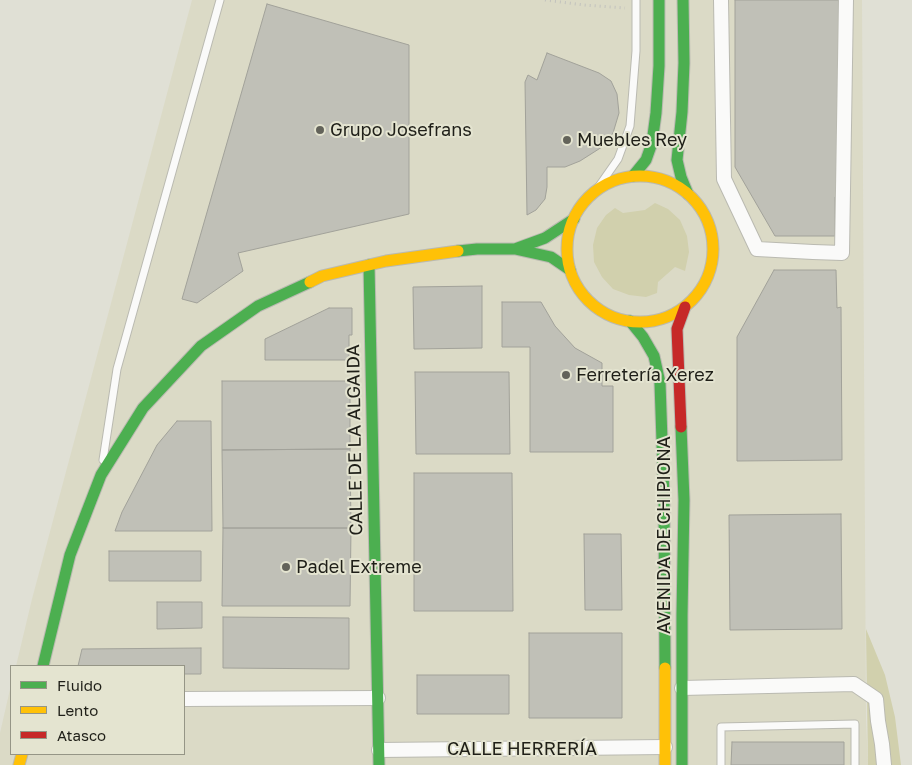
<!DOCTYPE html>
<meta charset="utf-8">
<style>
body{margin:0}
#map{position:relative;width:912px;height:765px;overflow:hidden;background:#e0e0d5;font-family:"Golos Text",sans-serif}
canvas{display:block}
.legend{position:absolute;left:10px;top:665px;width:175px;height:90px;box-sizing:border-box;background:#e4e4d0;border:1px solid #959586;margin:0;padding:6px 9px;list-style:none;font-size:15px;color:#1f1f18}
.legend li{display:flex;align-items:center;gap:10px;height:25px}
.legend b{width:25px;border:1px solid #959586}
</style>
<div id="map">
<canvas width="912" height="765"></canvas>
<ul class="legend">
<li><b style="height:6px;background:#4caf50"></b>Fluido</li>
<li><b style="height:6px;background:#ffc107"></b>Lento</li>
<li><b style="height:6px;background:#c62828"></b>Atasco</li>
</ul>
</div>
<script>
const ctx = document.querySelector('canvas').getContext('2d');
ctx.lineJoin = 'round';
function fill(path, color) {
  ctx.fillStyle = color;
  ctx.fill(path, 'evenodd');
}
function poly(rows) {
  const path = new Path2D();
  for (const r of rows) {
    if (r.length === 3) {
      path.moveTo(r[0] + r[2], r[1]);
      path.arc(r[0], r[1], r[2], 0, 2 * Math.PI);
      continue;
    }
    path.moveTo(r[0], r[1]);
    for (let i = 2; i < r.length; i += 2) path.lineTo(r[i], r[i + 1]);
  }
  return path;
}
function trace(path, color, width, dash) {
  ctx.strokeStyle = color;
  ctx.lineWidth = width;
  ctx.lineCap = dash ? 'butt' : 'round';
  ctx.setLineDash(dash || []);
  ctx.stroke(path);
}
function write(font, color, halo, rows, align = 'center') {
  ctx.font = font + ' "Golos Text",sans-serif';
  ctx.lineWidth = 4;
  ctx.setLineDash([]);
  ctx.textBaseline = 'middle';
  ctx.strokeStyle = halo;
  ctx.fillStyle = color;
  for (const [text, x, y, turn = 0] of rows) {
    ctx.save();
    ctx.translate(x, y);
    ctx.rotate((+turn || 0) * Math.PI / 180);
    ctx.textAlign = isNaN(turn) ? turn : align;
    if (halo) ctx.strokeText(text, 0, 0);
    ctx.fillText(text, 0, 0);
    ctx.restore();
  }
}
fill(poly([
 [192,0,862,0,866,719,868,765,0,765,0,733,11,685,11,754,184,754,184,666,16,666,32,599]
]), '#dbdac6');
fill(poly([
 [655,203,668,209,680,220,687,236,689,252,685,271,675,267,658,282,657,293,646,297,629,295,613,289,602,277,594,262,593,245,597,228,606,215,615,208,623,213,645,210],
 [866,629,885,675,895,717,901,765,868,765]
]), '#d1d0ad');
const building = poly([
 [735,0,840,0,840,197,835,197,835,236,775,236,735,167,735,0],
 [267,4,409,45,409,214,238,253,243,271,197,303,182,299,267,4],
 [547,53,599,73,611,81,617,94,619,113,613,133,602,147,580,161,565,167,547,167,547,187,545,199,536,210,527,215,525,82,528,75,537,80,547,53],
 [774,270,836,270,837,308,841,307,842,460,737,461,737,337,774,270],
 [482,286,482,348,414,349,413,287,482,286],
 [502,302,541,302,555,326,575,348,602,363,602,386,613,386,613,452,530,452,530,347,502,347,502,302],
 [329,308,352,308,352,335,349,335,349,360,265,360,265,339,329,308],
 [415,372,509,372,510,454,416,454,415,372],
 [222,381,350,381,350,449,222,450,222,381],
 [177,421,211,421,212,531,115,531,122,512,157,445,177,421],
 [350,449,351,528,223,528,222,450,350,449],
 [414,473,512,473,513,611,414,611,414,473],
 [841,514,842,629,730,630,729,515,841,514],
 [223,528,351,528,350,606,222,606,223,528],
 [584,534,621,534,622,610,585,610,584,534],
 [109,551,201,551,201,581,109,581,109,551],
 [157,602,202,602,202,628,157,629,157,602],
 [223,617,349,618,349,669,223,668,223,617],
 [529,633,622,633,622,718,529,718,529,633],
 [201,648,201,674,184,674,184,666,78,666,82,649,201,648],
 [417,675,509,675,509,714,417,714,417,675],
 [732,742,844,742,844,765,731,765,732,742]
]);
fill(building, '#c0c0b7');
trace(building, '#a2a29a', 1);
const lane = poly([
 [597,189,618,159,630,126,636,51,636,0],
 [103,460,117,369,220,0],
 [721,765,721,727,855,724,855,765]
]);
const street = poly([
 [721,0,724,179,757,249,813,252,842,253,846,0],
 [682,688,854,684,876,699,878,721,882,744,884,765],
 [184,699,378,698],
 [379,750,665,747]
]);
const fast = poly([
 [683,0,684,63,682,112,677,160,681,177,688,194],
 [633,176,646,160,652,143,656,113,659,66,659,0],
 [515,249,545,238,574,219],
 [458,251,477,249,515,249,551,257,570,270],
 [369,265,379,765],
 [630,321,643,337,654,356,660,383,664,499,665,668],
 [681,427,684,500,682,615,682,765],
 [43,666,70,555,101,475,143,408,201,346,258,306,310,282]
]);
const slow = poly([
 [640,249,73],
 [310,282,322,276,386,261,458,251],
 [665,668,665,765],
 [19,765,22,754]
]);
const jam = poly([
 [681,427,677,329,685,307]
]);
trace(lane, '#babab1', 9);
trace(street, '#babab1', 16);
trace(fast, '#babab1', 13);
trace(slow, '#babab1', 13);
trace(jam, '#babab1', 13);
trace(poly([
 [545,0,584,5,625,8]
]), '#c2c2be', 3, [1, 4]);
trace(lane, '#fafaf9', 7);
trace(street, '#fafaf9', 14);
trace(fast, '#4caf50', 11);
trace(slow, '#ffc107', 11);
trace(jam, '#c62828', 11);
for (const [x, y, r, color] of [
 [320,130,5,"#63635a"],
 [567,140,5,"#63635a"],
 [566,375,5,"#63635a"],
 [286,567,5,"#63635a"]
]) {
  const dot = new Path2D();
  dot.arc(x, y, r, 0, 2 * Math.PI);
  ctx.fillStyle = color;
  ctx.fill(dot);
  trace(dot, '#e4e4d0', 2);
}
write('18px', '#1f1f18', '#e4e4d0', [
 ["Grupo Josefrans",330,130],
 ["Muebles Rey",577,140],
 ["Ferretería Xerez",576,375],
 ["Padel Extreme",296,567]
], 'left');
write('18px', '#1f1f18', '#e4e4d0', [
 ["CALLE DE LA ALGAIDA",355,440,-91],
 ["AVENIDA DE CHIPIONA",664,535,-90],
 ["CALLE HERRERÍA",522,749]
]);
</script>
